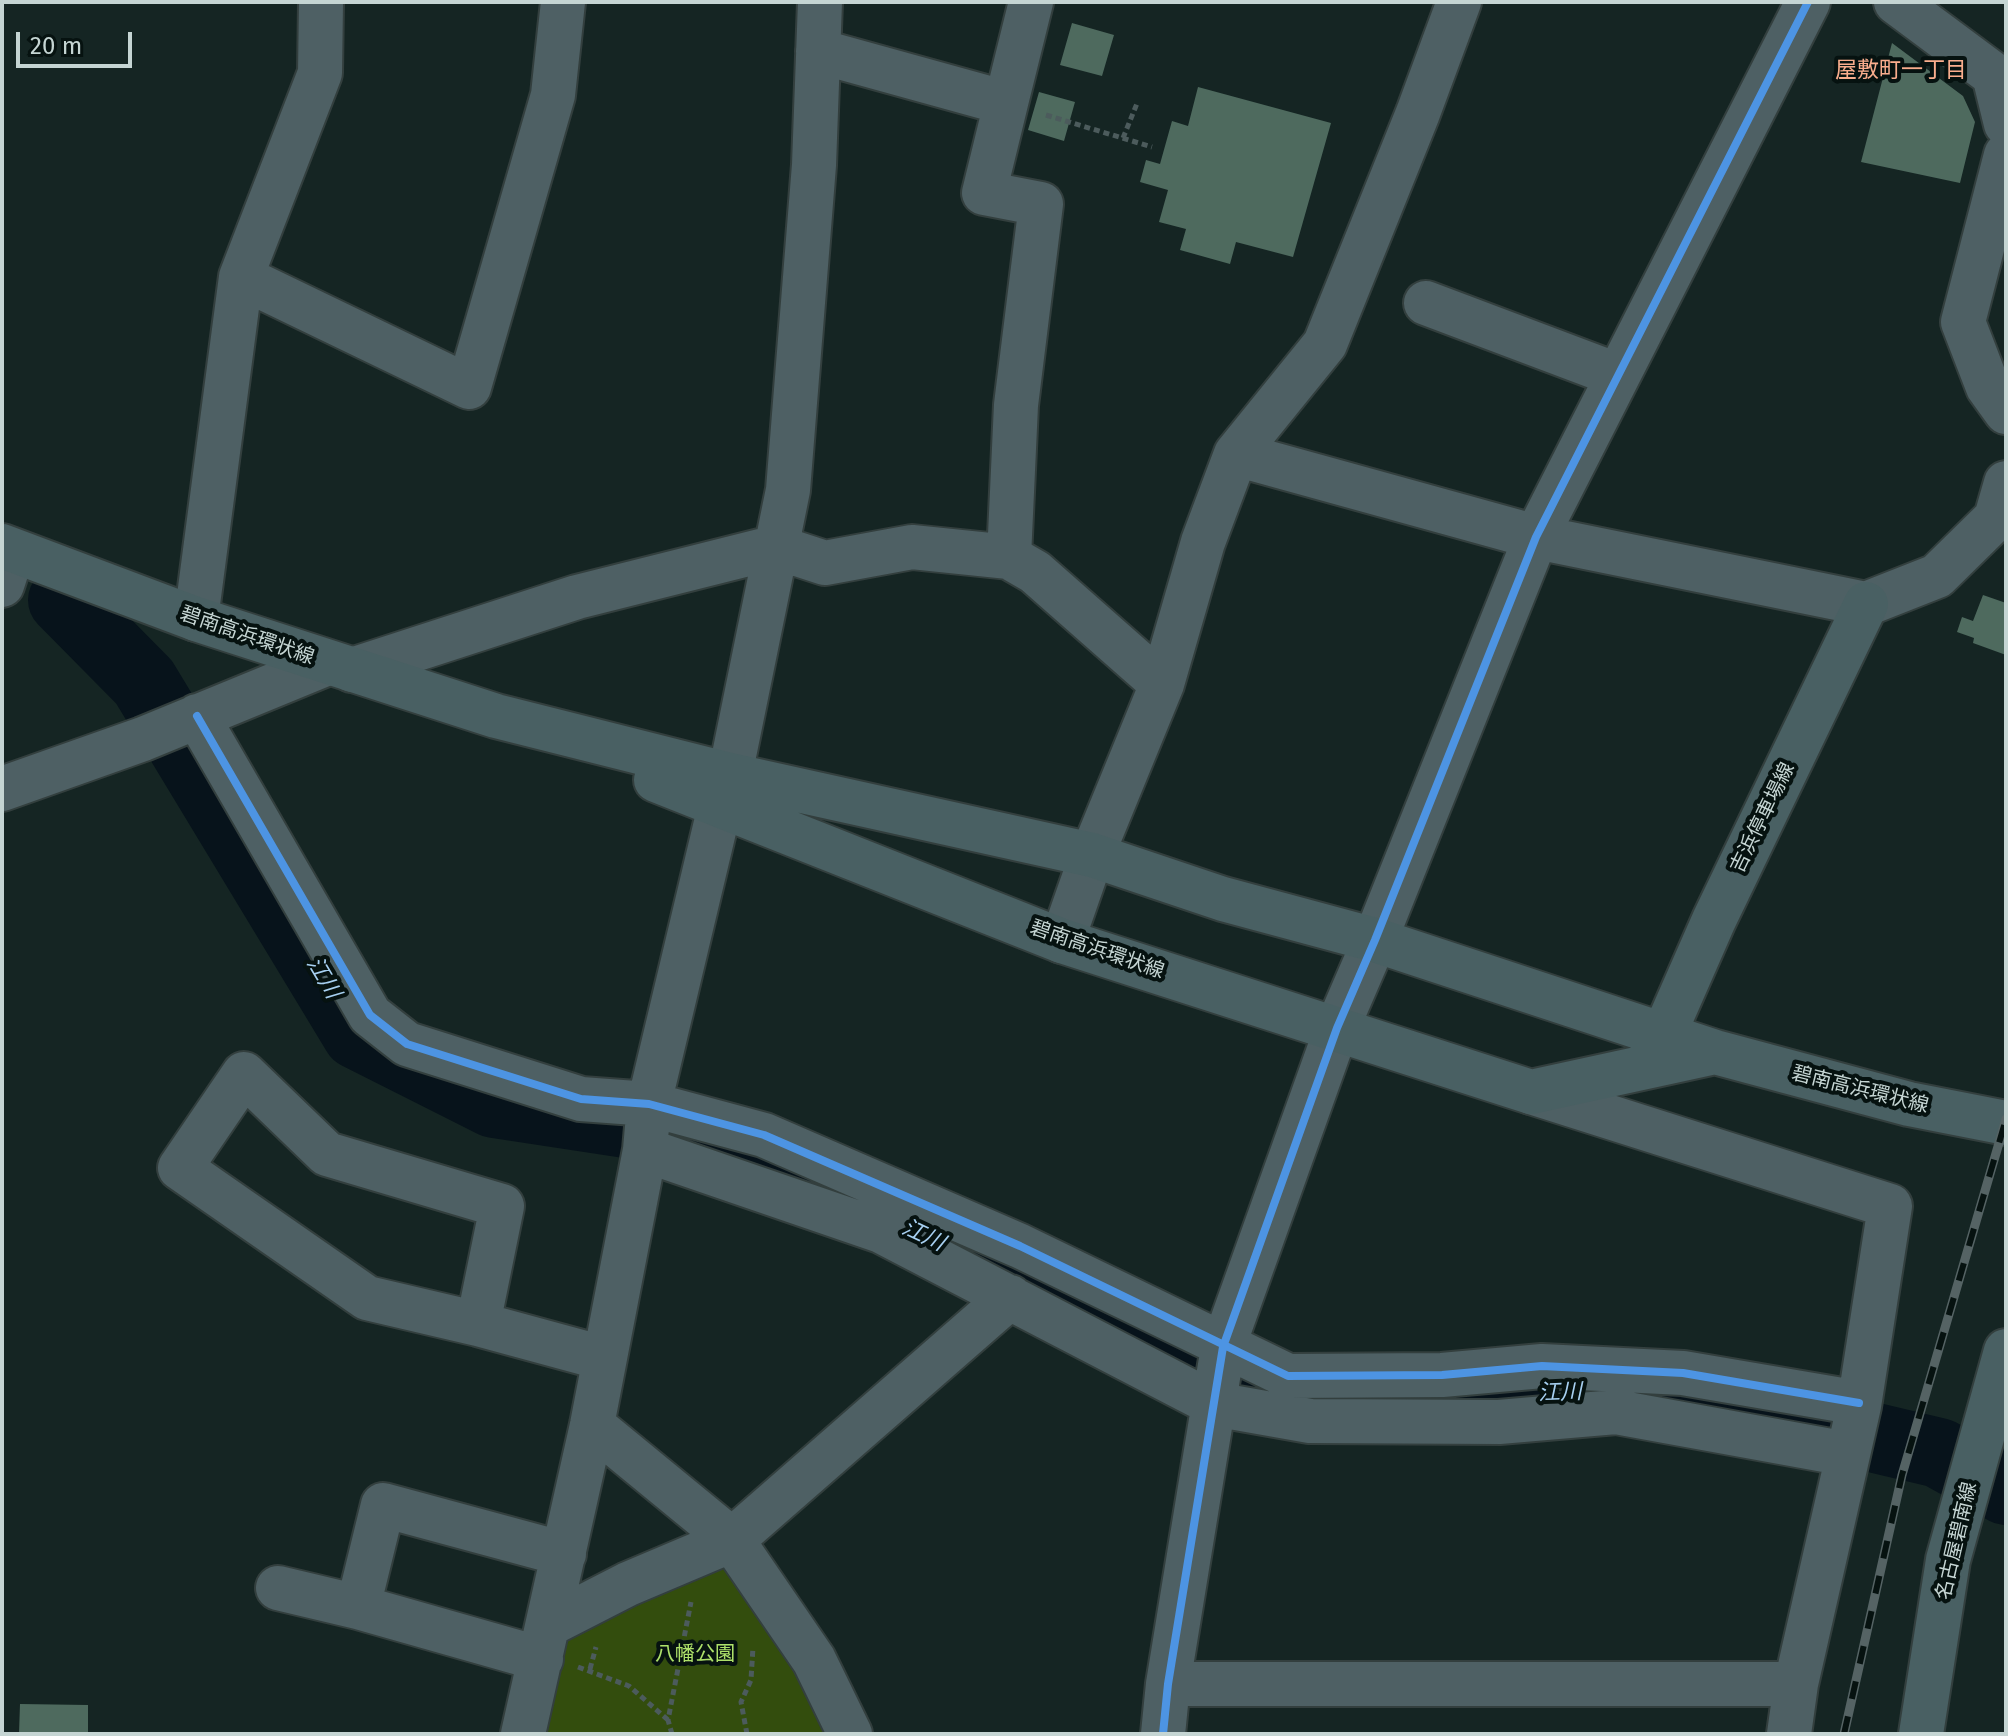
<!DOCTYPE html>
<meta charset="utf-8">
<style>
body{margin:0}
#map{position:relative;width:2008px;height:1736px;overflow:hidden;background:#152523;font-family:"Fira Sans",sans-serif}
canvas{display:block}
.frame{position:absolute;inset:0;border:4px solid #c5d5d3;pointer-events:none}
.scale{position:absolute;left:16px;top:32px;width:116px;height:36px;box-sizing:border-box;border:4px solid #c5d5d3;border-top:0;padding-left:10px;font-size:24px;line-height:28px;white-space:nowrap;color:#c5d5d3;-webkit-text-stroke:6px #061210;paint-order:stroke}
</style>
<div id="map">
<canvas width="2008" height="1736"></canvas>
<div class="frame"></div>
<div class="scale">20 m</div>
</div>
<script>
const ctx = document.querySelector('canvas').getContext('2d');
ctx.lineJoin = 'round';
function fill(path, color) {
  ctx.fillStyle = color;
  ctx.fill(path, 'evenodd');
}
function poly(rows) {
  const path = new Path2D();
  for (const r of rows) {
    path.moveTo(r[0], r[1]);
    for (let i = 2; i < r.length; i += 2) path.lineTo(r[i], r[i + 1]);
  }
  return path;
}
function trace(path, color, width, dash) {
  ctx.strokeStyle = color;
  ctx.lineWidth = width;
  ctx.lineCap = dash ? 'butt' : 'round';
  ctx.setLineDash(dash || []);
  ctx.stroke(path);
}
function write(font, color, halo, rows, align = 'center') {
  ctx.font = font + ' "Fira Sans","Noto Sans JP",sans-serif';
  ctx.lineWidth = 8;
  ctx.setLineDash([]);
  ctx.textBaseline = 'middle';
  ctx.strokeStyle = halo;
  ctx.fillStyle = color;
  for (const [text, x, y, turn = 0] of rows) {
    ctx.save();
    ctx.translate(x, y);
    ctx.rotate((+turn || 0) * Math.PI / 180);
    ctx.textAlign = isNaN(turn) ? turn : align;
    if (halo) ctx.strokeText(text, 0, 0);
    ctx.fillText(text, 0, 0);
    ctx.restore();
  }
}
fill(poly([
 [728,1557,838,1734,535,1734,560,1629]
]), '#334d0d');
fill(poly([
 [1890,1419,1951,1438,2006,1463,2006,1524,1935,1475,1882,1452]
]), '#07131b');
trace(poly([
 [63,600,144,682,357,1034,494,1103,678,1131,851,1204],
 [989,1267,1234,1381,1301,1401,1493,1398,1615,1392,1825,1426,1939,1453,2006,1490]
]), '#07131b', 70);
fill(poly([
 [1072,23,1114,35,1102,76,1060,65],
 [1892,43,1963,96,1975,122,1960,183,1861,162],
 [1198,87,1331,123,1293,257,1236,242,1230,264,1180,250,1186,229,1159,222,1168,190,1140,182,1146,160,1160,164,1172,121,1188,126],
 [1039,92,1075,102,1064,141,1028,130],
 [1983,595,2006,603,2006,655,1973,643,1974,638,1957,632,1962,617,1973,621],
 [20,1704,88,1705,88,1734,19,1734]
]), '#4e6a5e');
const minor = poly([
 [1896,2,1994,75,2006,124],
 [818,51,1006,103,984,193,1041,204,1016,405,1009,557],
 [1006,103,1031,2],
 [2006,155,1963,322,1988,387,2006,412],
 [241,277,469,387,553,95,563,2],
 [1426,303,1617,375],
 [1236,454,1536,537,1866,604,1937,576,1996,518,2006,483],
 [2,585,13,551],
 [196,619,241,277,320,73,321,2],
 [352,670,577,597,776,547,825,563,912,547,1009,557,1035,572,1162,684],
 [197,716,370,1015,407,1044,581,1099,649,1104,764,1135,1020,1246,1288,1376,1442,1375,1542,1366,1683,1373,1859,1403],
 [2,789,143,739,328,663],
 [1062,941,1092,855,1162,684,1203,542,1236,454,1325,344,1418,113,1459,2],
 [1531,1092,1890,1206,1859,1406,1796,1684,1789,1734],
 [645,1150,881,1231,1214,1404,1310,1421,1499,1422,1616,1412,1847,1454],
 [478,1324,502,1206,327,1154,244,1074,180,1168,367,1298,478,1324,603,1358],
 [592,1425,732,1540,814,1660,850,1734],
 [278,1588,358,1607,541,1659],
 [358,1607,383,1505,564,1554],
 [548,1625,628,1584,732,1540,1010,1297],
 [1168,1684,1796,1684],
 [523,1734,592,1425,645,1150,649,1104,720,806,730,775,788,490,814,165,820,2],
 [1163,1734,1168,1684,1223,1347,1337,1028,1375,940,1536,537,1808,2]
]);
const major = poly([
 [2,546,196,619,496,716,730,775,1092,855,1223,899,1375,940,1715,1052,1909,1104,2006,1123],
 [656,780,1062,941,1531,1092,1715,1052],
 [1664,1034,1714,920,1866,604],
 [1921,1734,1948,1560,2006,1351]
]);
trace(minor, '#333f3e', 48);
trace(major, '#333f3e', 48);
trace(poly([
 [1046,115,1152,147],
 [1123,138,1138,101],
 [578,1667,629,1686,668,1720],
 [590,1669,596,1647],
 [672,1734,668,1720,691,1602],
 [747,1734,741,1702,751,1680,753,1647]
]), '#4c5b5c', 5, [6, 4]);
trace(minor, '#4e6064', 44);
trace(major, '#496063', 44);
const rail = poly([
 [1844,1734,1902,1475,2006,1119]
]);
trace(rail, '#556364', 9);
trace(rail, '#061210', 6, [18]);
trace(poly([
 [197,716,370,1015,407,1044,581,1099,649,1104,764,1135,1020,1246,1288,1376,1442,1375,1542,1366,1683,1373,1859,1403],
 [1163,1734,1168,1684,1223,1347,1337,1028,1375,940,1536,537,1808,2]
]), '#4d94e3', 8);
write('20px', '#c5d5d3', '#061210', [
 ["碧南高浜環状線",247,636,19],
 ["吉浜停車場線",1763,818,-64],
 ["碧南高浜環状線",1097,950,19],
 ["碧南高浜環状線",1860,1090,14],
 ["名古屋碧南線",1957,1541,-77]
]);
write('20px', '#aee16a', '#061210', [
 ["八幡公園",695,1654]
]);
write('22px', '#f9ad8d', '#061210', [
 ["屋敷町一丁目",1901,71]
]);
write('italic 22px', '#a7d0f1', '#061210', [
 ["江川",323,978,59],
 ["江川",923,1236,25],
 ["江川",1560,1393,-2]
]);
</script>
